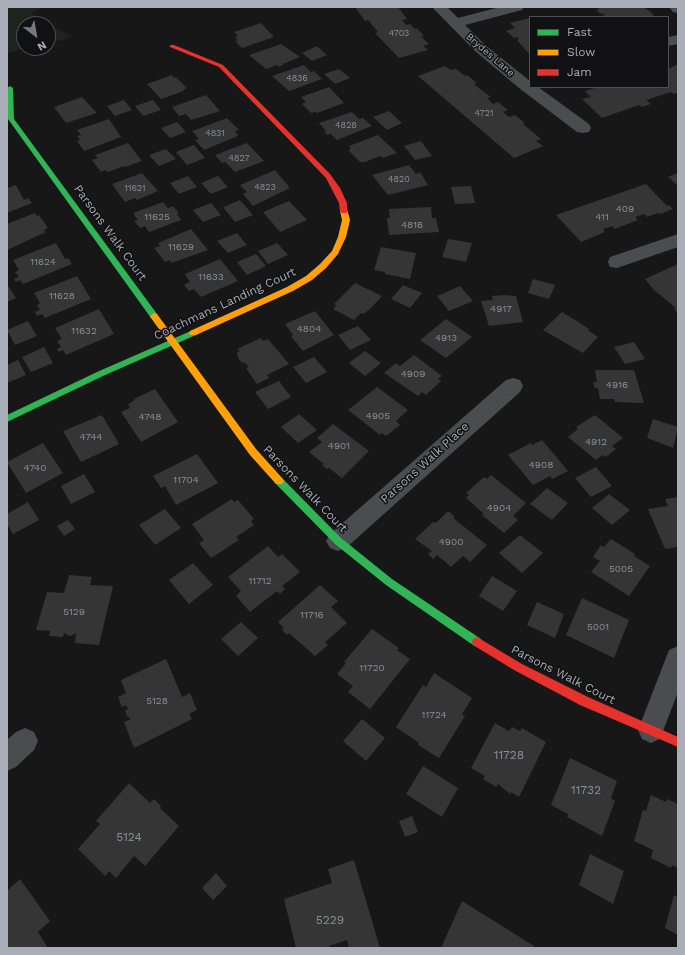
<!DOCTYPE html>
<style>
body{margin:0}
#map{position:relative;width:685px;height:955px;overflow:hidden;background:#171717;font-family:"Work Sans",sans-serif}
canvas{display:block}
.frame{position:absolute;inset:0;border:8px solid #a8adb8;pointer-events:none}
.legend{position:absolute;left:529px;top:16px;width:140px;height:72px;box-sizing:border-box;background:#111113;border:1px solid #4d4f55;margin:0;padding:5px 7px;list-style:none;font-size:12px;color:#a8adb8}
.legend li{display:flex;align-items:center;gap:8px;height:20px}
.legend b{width:20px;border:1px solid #4d4f55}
.north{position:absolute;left:16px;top:16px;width:40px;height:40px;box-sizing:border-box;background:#111113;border:1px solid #4d4f55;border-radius:50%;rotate:149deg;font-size:11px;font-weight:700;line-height:16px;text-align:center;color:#a8adb8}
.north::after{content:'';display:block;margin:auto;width:14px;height:18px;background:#757880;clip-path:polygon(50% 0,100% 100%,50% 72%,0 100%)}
</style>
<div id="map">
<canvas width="685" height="955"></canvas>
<div class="frame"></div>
<ul class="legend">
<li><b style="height:5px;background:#30b455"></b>Fast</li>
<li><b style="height:5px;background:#ff9f0a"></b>Slow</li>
<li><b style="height:5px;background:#e5322d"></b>Jam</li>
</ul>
<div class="north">N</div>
</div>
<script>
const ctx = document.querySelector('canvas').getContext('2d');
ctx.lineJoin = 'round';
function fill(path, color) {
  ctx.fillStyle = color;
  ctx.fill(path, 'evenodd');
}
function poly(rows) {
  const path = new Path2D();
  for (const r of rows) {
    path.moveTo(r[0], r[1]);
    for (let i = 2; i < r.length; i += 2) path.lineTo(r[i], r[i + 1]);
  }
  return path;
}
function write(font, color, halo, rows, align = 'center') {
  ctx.font = font + ' "Work Sans",sans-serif';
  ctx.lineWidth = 3;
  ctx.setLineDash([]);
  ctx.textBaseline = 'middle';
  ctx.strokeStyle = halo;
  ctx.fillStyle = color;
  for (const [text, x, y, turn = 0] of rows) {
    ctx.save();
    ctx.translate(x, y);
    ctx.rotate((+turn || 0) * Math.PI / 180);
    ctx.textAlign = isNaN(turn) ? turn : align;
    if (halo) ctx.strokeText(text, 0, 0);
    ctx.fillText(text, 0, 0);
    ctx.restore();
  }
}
fill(poly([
 [7,7,43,7,31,13,73,37,48,43,48,24,24,24,24,48,28,48,7,53]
]), '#1d241e');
fill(poly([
 [355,7,398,7,407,19,402,20,406,25,410,24,415,29,417,28,424,36,421,36,429,44,423,46,428,50,399,58,375,33,378,32,368,20,365,21],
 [597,7,644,7,654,15,652,16,654,17,606,17,603,15,606,13,601,14,596,10,599,9],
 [530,18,530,55,517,40,519,40,517,37,514,38,506,31,515,28,510,23],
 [261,23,274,37,242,48,235,41,238,41,235,37,238,36,234,32],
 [281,44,300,57,283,64,281,62,283,65,279,67,277,65,266,69,249,55],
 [317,46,327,55,312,61,302,53],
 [678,64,678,93,674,94,671,92,646,100,651,104,642,107,639,105,602,118,582,99,591,97,585,91,598,87,668,87,668,69],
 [304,65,311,72,314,71,322,79,289,91,272,76],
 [445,66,451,70,456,69,465,76,467,75,477,83,474,84,480,89,491,97,487,98,493,104,498,102,508,110,503,112,509,117,515,115,525,123,523,124,541,139,536,141,543,146,514,158,418,76],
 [339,69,350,78,335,84,324,74],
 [172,75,174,78,176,77,187,88,183,90,184,91,161,99,147,84],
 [329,87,344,103,317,113,315,112,311,113,302,104,306,102,301,97],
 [206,95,220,111,191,120,186,114,179,116,172,107],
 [82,97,97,113,66,123,54,107],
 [124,100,132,110,115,116,107,106],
 [153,100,161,110,143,116,135,106],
 [389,111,402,123,387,130,373,117],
 [352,112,359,119,363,118,372,126,337,140,331,134,327,135,324,131,326,131,319,123],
 [227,118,239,130,235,131,238,136,204,150,195,140,199,139,192,131],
 [109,119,121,137,84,151,77,141,80,140,77,136,81,135,77,130],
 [177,122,186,132,170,138,161,128],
 [378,135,397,153,383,158,380,156,365,162,360,162,348,150,351,149,349,146],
 [421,141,432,156,415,160,404,146],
 [128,143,142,161,125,167,124,166,108,172,106,170,101,172,92,160,98,158,95,155],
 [247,143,264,161,235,172,225,162,222,163,215,155],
 [194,145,205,158,187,165,176,152],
 [166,149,176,159,159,166,149,155],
 [409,165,416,174,420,172,428,185,388,195,372,175],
 [275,170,290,188,253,206,243,194,247,192,240,185],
 [142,173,158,191,137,200,135,198,125,202,112,184],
 [678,173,678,186,668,177],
 [188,176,197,187,179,194,170,183],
 [218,176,228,187,211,194,201,183],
 [646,184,667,206,669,205,673,209,660,214,658,213,647,217,645,214,635,217,638,220,615,229,612,226,603,229,605,232,581,242,556,215],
 [16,185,24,200,28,198,32,203,7,213,7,188],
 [471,186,475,203,455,204,451,187],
 [240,200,253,215,235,222,223,207],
 [289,201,307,220,280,232,263,212],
 [163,202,168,208,173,206,179,213,177,214,181,220,149,232,145,226,140,228,134,221,138,220,133,213],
 [211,203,221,215,203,222,193,210],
 [431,207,432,218,436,218,439,232,389,235,387,218,390,218,389,209],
 [35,213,37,216,39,215,48,228,44,230,46,232,7,250,7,224],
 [191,229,208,250,171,263,170,260,165,262,154,248,160,246,158,243],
 [237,233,247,245,228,253,217,241],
 [448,239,472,243,466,262,442,257],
 [56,243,65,259,68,258,72,264,23,284,20,280,16,282,14,279,19,277,15,272,19,270,13,260],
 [277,243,288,255,268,264,258,251],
 [381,247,416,253,410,279,385,274,385,272,374,270],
 [256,254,266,266,247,275,237,262],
 [220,259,238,281,201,297,194,289,189,291,184,285,190,282,185,274],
 [678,264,678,313,674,309,676,308,654,290,645,279],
 [77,276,91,299,45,318,42,314,37,316,35,312,40,310,37,305,40,303,34,293],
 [533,279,555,285,549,299,528,293],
 [355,283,382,296,370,309,363,314,361,313,354,320,333,309,336,306,334,304],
 [7,284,16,298,7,302],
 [403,285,422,293,410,308,391,299],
 [460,286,473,301,449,311,437,296],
 [505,295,516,296,523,322,489,326,481,301,493,300,492,296],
 [99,309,114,334,66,355,63,350,59,352,57,349,61,347,57,341,62,339,55,328],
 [315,311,334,335,303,351,291,336,293,335,285,324],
 [562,312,580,323,589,329,588,330,598,337,583,353,543,330],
 [446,319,472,337,446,358,420,340],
 [28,321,37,336,15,345,7,330],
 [358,326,371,340,350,350,338,335],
 [261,338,263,341,268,339,289,364,267,375,269,378,257,384,246,368,249,367,245,363,241,362,238,358,237,352,240,351,237,349],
 [634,342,645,359,625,364,614,347],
 [44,347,53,363,31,372,22,357],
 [365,351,381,363,365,376,349,363],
 [414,355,442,376,438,379,441,381,426,395,422,392,418,396,384,373,396,363,400,366],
 [314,357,327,372,306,383,293,367],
 [18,360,26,375,7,383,7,365],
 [595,370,634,370,644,403,615,402,614,399,600,399,598,388,595,388,593,382,597,382],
 [279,381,291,397,268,409,255,392],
 [377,387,408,410,396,421,400,425,386,436,382,433,380,435,348,410],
 [155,389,178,422,141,442,121,412,130,408,128,404,135,400,134,399],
 [299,414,317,430,298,443,281,427],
 [102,415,119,444,81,462,63,431],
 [595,415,623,438,612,446,616,449,606,457,602,455,596,460,568,437,578,429,576,427],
 [653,419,678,427,673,448,647,438],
 [333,424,369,451,342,478,329,468,327,469,322,465,324,464,309,452,322,442,317,438],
 [542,440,568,471,552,479,550,476,533,485,508,455,531,443,532,445],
 [43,443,63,473,26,493,7,462],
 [197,454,218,483,176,505,165,486,161,488,153,476],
 [596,467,612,486,591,497,575,478],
 [84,474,95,492,71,504,61,486],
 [491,475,526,503,513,516,518,520,504,533,482,515,484,514,466,498,469,495,466,493,484,477,487,479],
 [547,488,568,503,552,520,530,504],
 [609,494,630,510,612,525,592,508],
 [678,497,678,547,665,549,648,509,668,506,665,499],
 [232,499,234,502,238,500,254,519,251,521,254,525,236,537,239,540,211,558,199,543,204,540,192,524],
 [28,502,39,520,13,534,7,524,7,514],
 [165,509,181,528,155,545,139,525],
 [448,511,455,517,453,518,487,545,470,562,463,556,451,567,437,555,433,559,428,554,432,551,415,539,433,522,436,523],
 [68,520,75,529,64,536,57,526],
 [520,535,543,553,522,573,499,553],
 [611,539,635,554,634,556,650,566,629,596,591,572,600,561,593,557,601,545,604,547],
 [268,546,278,557,282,554,300,572,282,586,285,589,280,594,277,591,250,612,236,596,241,591,228,577],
 [193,563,213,585,189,604,169,580],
 [69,575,92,577,90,585,113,586,99,645,75,643,76,633,71,636,67,635,64,633,63,637,49,636,50,631,36,630,47,592,64,593],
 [492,576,517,591,503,611,479,596],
 [320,585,338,601,331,607,347,623,325,642,328,645,315,656,289,633,287,635,282,630,284,628,278,622],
 [582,598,629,620,614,658,566,635],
 [537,602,564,614,555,638,527,625],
 [241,622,258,638,238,656,221,639],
 [372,629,399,648,397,650,410,659,370,709,348,692,353,686,337,674,346,663,344,662],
 [166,659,182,697,190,693,197,710,189,714,192,719,134,748,124,722,131,719,127,716,125,711,128,709,126,705,122,707,118,697,126,693,121,680],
 [434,673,472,698,462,714,465,716,439,758,418,745,419,743,396,727,423,685,426,687],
 [362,719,385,738,366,761,343,741],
 [495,723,509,731,512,727,520,731,522,728,546,742,519,797,511,792,510,794,498,784,496,787,483,779,485,776,471,768],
 [570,758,617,781,611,798,615,801,602,836,567,817,568,814,551,805],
 [423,766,458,788,442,817,406,794],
 [129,783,150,803,154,799,161,806,160,808,179,826,145,866,134,856,116,878,109,871,105,876,78,849,100,824,96,821],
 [651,795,666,802,667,799,678,804,678,868,672,865,671,868,651,858,653,850,634,841,643,810,646,811],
 [412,816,418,832,405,837,399,821],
 [590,854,624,871,613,904,579,885],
 [354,860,380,948,349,948,347,940,329,946,329,948,296,948,284,899,332,883,328,869],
 [216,873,227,886,213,900,202,888],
 [20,879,50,921,38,932,48,948,7,948,7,891],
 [674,895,678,897,678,935,665,928],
 [462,901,534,946,533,948,441,948]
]), '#353536');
fill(poly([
 [432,7,447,7,458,18,500,7,524,7,522,10,465,25,485,45,530,81,530,87,538,87,589,124,591,128,589,132,583,133,577,132,519,88,475,51,432,7],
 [669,7,678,7,678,13,673,12,669,7],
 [678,35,678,44,668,46,668,37,678,35],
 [678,234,678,247,617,268,610,267,608,262,610,257,678,234],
 [513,378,520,380,523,386,520,392,346,548,338,551,330,548,326,541,330,534,506,380,513,378],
 [678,646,678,692,660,739,651,743,642,739,638,730,669,650,678,646],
 [25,728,34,732,38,741,34,750,16,767,7,771,7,740,16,732,25,728]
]), '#4b4c50');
fill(poly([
 [10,86,13,88,14,119,157,314,158,316,157,318,151,318,8,119,7,88,10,86],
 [193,330,197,333,196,335,103,376,7,422,7,415,97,372,193,330],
 [279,477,282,478,341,538,392,579,481,639,482,642,481,645,477,647,473,645,386,585,335,544,276,484,274,481,276,478,279,477]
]), '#30b455');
fill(poly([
 [341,209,347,209,350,220,346,237,338,254,326,268,312,280,293,291,196,335,190,335,189,333,190,331,287,287,306,276,320,264,332,251,338,237,342,220,340,211,341,209],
 [154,313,157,314,256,449,282,478,284,481,282,484,276,484,250,455,151,318,150,316,154,313]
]), '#ff9f0a');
fill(poly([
 [170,45,174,45,223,65,330,174,340,188,347,203,347,213,341,213,340,211,339,203,326,178,219,67,170,47,170,45],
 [477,637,522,664,588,697,678,737,678,747,580,705,514,670,473,645,472,642,473,639,477,637]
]), '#e5322d');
write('9px', '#8b8f98', null, [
 ["4703",399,33],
 ["4836",297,78],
 ["4721",484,113],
 ["4828",346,125],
 ["4831",215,133],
 ["4827",239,158],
 ["4820",399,179],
 ["4823",265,187],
 ["11621",135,188]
]);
write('10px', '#a8adb8', '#111113', [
 ["Brydes Lane",490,55,41]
]);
write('10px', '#8b8f98', null, [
 ["409",625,209],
 ["11625",157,217],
 ["411",602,217],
 ["4816",412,225],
 ["11629",181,247],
 ["11624",43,262],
 ["11633",211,277],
 ["11628",62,296],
 ["4917",501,309],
 ["4804",309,329],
 ["11632",84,331],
 ["4913",446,338],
 ["4909",413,374],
 ["4916",617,385],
 ["4905",378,416],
 ["4748",150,417],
 ["4744",91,437],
 ["4912",596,442],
 ["4901",339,446],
 ["4908",541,465],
 ["4740",35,468],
 ["11704",186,480],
 ["4904",499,508],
 ["4900",451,542],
 ["5005",621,569],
 ["11712",260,581],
 ["5129",74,612],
 ["11716",312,615],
 ["5001",598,627],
 ["11720",372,668],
 ["5128",157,701],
 ["11724",434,715]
]);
write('12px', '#a8adb8', '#111113', [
 ["Parsons Walk Court",110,233,54],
 ["Coachmans Landing Court",225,304,-25],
 ["Parsons Walk Place",425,463,-42],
 ["Parsons Walk Court",305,489,46],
 ["Parsons Walk Court",563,675,27]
]);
write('12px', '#8b8f98', null, [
 ["11728",509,755],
 ["11732",586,790],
 ["5124",129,837],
 ["5229",330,920]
]);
</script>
